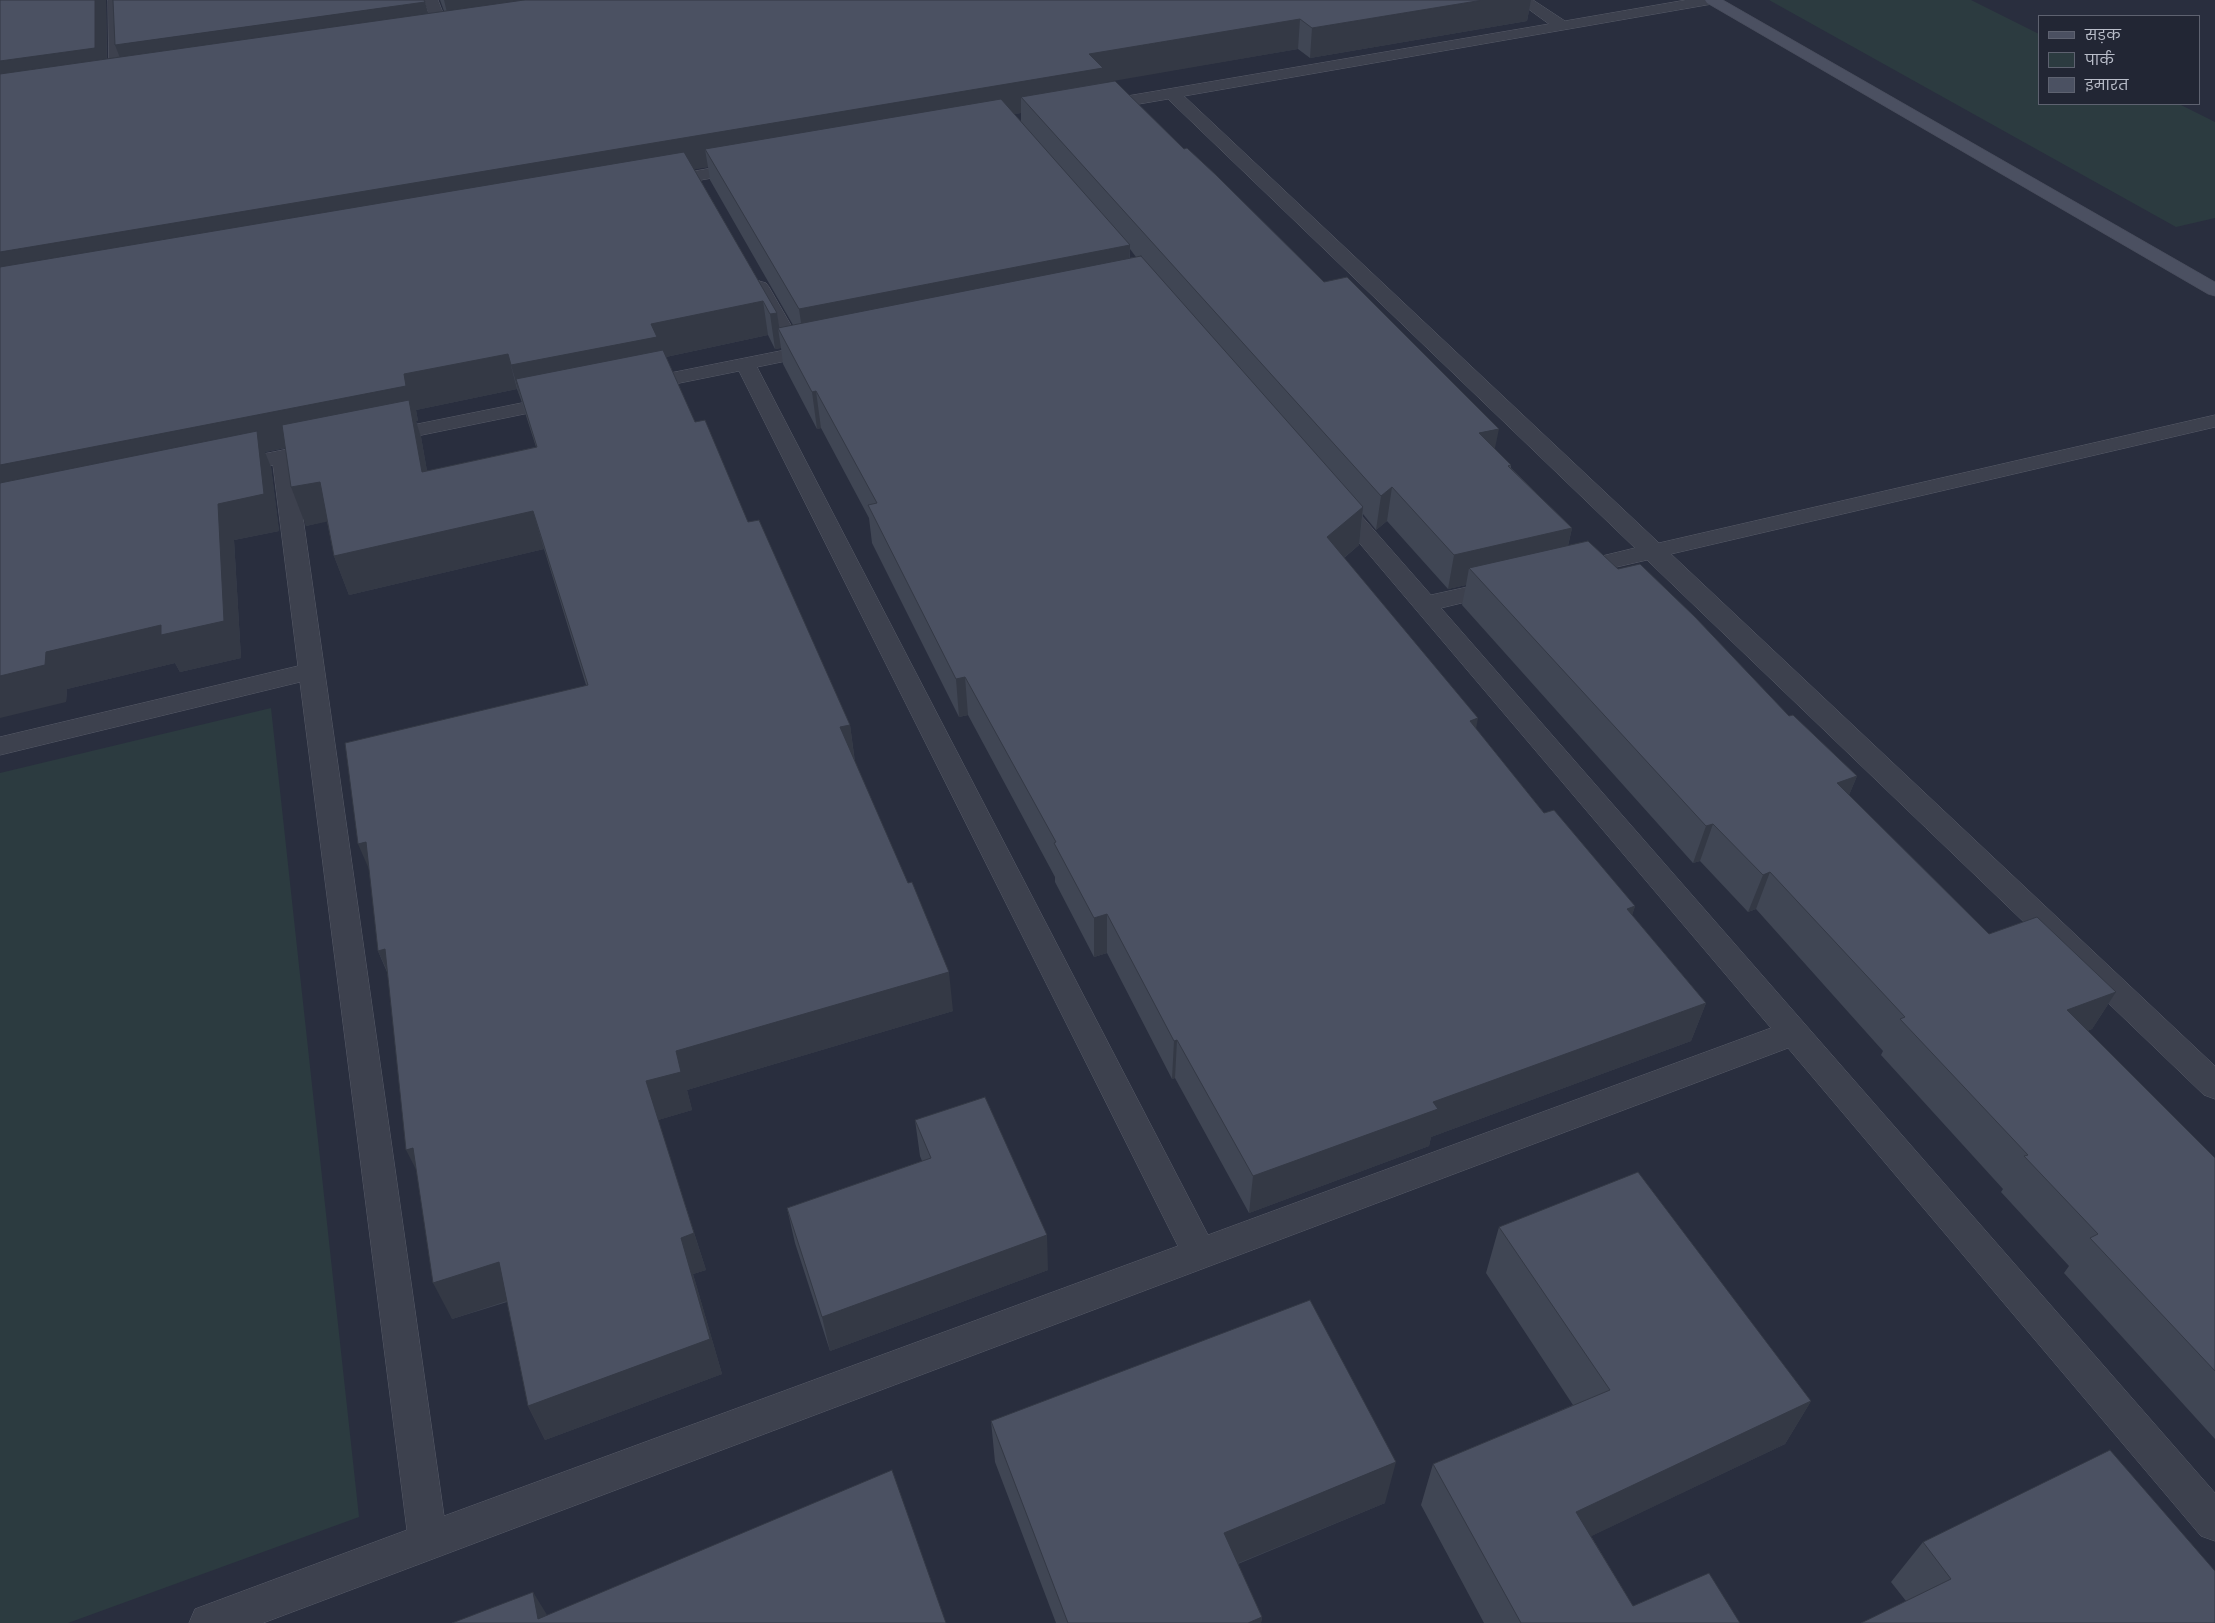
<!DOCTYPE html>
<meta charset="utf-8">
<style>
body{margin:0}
#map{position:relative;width:2215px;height:1623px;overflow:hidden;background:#292e3e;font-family:Poppins,"Noto Sans Devanagari",sans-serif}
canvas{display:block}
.legend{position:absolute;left:2038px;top:15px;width:162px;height:90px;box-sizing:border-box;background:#222634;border:1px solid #5e6270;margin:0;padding:6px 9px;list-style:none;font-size:15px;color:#b9bdc9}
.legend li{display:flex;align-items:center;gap:10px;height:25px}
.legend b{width:25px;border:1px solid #5e6270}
</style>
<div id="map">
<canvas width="2215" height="1623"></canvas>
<ul class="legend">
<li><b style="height:6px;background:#4b5061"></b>सड़क</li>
<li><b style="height:14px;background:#2c3b40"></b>पार्क</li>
<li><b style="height:14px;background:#4b5162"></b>इमारत</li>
</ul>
</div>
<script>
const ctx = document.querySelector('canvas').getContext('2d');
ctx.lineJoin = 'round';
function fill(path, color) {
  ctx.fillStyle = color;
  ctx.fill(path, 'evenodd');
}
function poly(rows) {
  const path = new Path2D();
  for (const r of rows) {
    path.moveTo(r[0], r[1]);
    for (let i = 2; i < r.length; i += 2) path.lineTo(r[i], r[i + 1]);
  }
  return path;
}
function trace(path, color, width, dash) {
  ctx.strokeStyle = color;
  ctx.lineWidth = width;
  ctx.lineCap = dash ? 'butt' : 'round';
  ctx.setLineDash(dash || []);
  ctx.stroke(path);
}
fill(poly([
 [1769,0,1971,0,2039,34,2039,104,2179,104,2215,122,2215,218,2176,227],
 [271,708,359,1517,68,1623,0,1623,0,773]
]), '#2c3b40');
const street = poly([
 [108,0,122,0,125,84,123,87,117,89,111,87,109,84,108,0],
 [424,0,438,0,452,36,449,39,439,39,436,36,424,0],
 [1516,0,1533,0,1565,21,1686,0,1719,0,1717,3,1712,4,1184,96,1659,543,2215,415,2215,427,1671,554,2215,1066,2215,1099,2204,1095,1647,560,1573,577,1565,575,1561,570,1565,565,1635,548,1168,99,1098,111,1092,109,1090,106,1092,103,1098,101,1549,24,1516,0],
 [745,162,751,163,754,167,751,171,662,187,656,186,653,182,656,178,662,177,745,162],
 [759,281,766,283,769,287,803,346,818,343,825,345,828,349,825,353,757,367,1208,1235,1771,1028,1328,506,1325,501,1328,496,1336,494,1344,496,1431,595,1499,580,1507,582,1511,587,1507,592,1441,608,2215,1493,2215,1541,2201,1536,1788,1048,263,1623,189,1623,195,1609,407,1530,300,682,0,755,0,737,298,666,273,465,231,474,223,472,220,467,223,462,323,442,331,444,334,449,331,454,295,461,444,1516,1178,1246,739,371,640,391,633,389,630,385,633,381,640,379,785,350,749,287,752,283,759,281],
 [561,395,568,397,571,401,568,405,383,443,375,442,372,437,375,432,383,431,561,395]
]);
const secondary = poly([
 [1705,0,1723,0,2215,282,2215,296,2208,294,1707,3,1705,0]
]);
trace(street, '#585c69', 1);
trace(secondary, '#464a58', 1);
fill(street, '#3d414e');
fill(secondary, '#4b5061');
fill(poly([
 [0,0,106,0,107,59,424,0,428,14,444,11,440,0,1531,0,1527,21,1310,58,1298,49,1103,82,1184,149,1324,282,1511,465,1511,468,1572,528,1568,546,1618,569,1789,716,1857,776,1849,795,1989,934,2116,992,2092,1029,2087,1031,2215,1158,2215,1439,2064,1273,2069,1266,2001,1192,2003,1189,1881,1055,1883,1051,1756,909,1748,912,1700,861,1693,863,1462,605,1466,585,1448,589,1387,521,1376,530,1363,514,1359,545,1344,558,1476,729,1544,813,1635,906,1632,915,1706,1003,1691,1041,1431,1137,1429,1146,1249,1213,1175,1078,1172,1079,1107,953,1094,957,1055,882,1055,877,968,715,959,717,872,543,869,518,821,428,817,429,783,364,781,348,775,349,768,335,666,357,695,422,748,522,850,725,855,762,953,1011,687,1090,692,1110,658,1120,706,1270,693,1274,722,1374,545,1440,528,1406,507,1302,452,1319,387,972,378,951,586,685,544,549,349,595,334,556,327,521,306,526,286,448,265,452,271,467,279,531,234,540,241,658,180,672,175,663,67,689,66,702],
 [1021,113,1021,122,1014,114],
 [708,167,710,180,793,325,779,327,777,313,694,169],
 [1130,249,1136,257,1130,258],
 [517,389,521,400,536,447,427,471,421,437,416,421,418,421,416,410],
 [915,1120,1048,1270,830,1351,795,1243,787,1208,922,1161,920,1156],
 [1499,1227,1811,1401,1785,1444,1591,1536,1633,1606,1740,1623,1484,1623,1421,1505,1433,1464,1573,1405,1486,1273],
 [991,1421,1385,1503,1238,1564,1262,1617,1261,1623,1056,1623,995,1462],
 [1923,1542,2215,1571,1906,1601,1891,1582]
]), '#404654');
fill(poly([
 [95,0,106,0,107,78,0,94,0,61],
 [444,0,650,0,451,29],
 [1483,0,1531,0,1527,21,1310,58,1312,28],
 [425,2,433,31,127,76,115,45],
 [1300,19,1298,49,1021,97,1021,113,715,166,705,149,708,167,0,289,0,252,1089,54],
 [1130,245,1129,278,804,343,799,309],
 [763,301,768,335,661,358,516,379,521,400,511,365,651,324],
 [777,313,780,332,778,328,781,348,775,349,770,314],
 [508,354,517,389,416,410,418,421,416,421,421,437,434,510,422,472,413,422,265,452,271,467,279,531,234,540,241,658,180,672,175,663,67,689,66,702,0,718,0,676,46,652,161,625,224,621,0,506,0,465,404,374],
 [816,391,821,428,817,429,812,392],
 [1499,429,1492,462,1479,433],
 [320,482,335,520,306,526,291,487],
 [1392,487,1387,521,1376,530,1381,496],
 [1363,507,1359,545,1323,575,1327,537],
 [533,511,544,549,349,595,334,556],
 [1572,528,1564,562,1469,568,1466,585,1448,589,1454,555],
 [965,677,968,715,959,717,956,679],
 [1478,718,1471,757,1470,721],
 [850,725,855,764,840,727],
 [1857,776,1841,814,1837,783],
 [1713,824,1700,861,1693,863,1706,826],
 [366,842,375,883,358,844],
 [1770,872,1756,909,1748,912,1763,875],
 [1635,906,1623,945,1627,909],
 [1107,914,1107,953,1094,957,1094,918],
 [385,949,396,990,378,951],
 [949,972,953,1011,687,1090,692,1110,658,1120,646,1081,676,1051],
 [2116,992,2092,1029,2044,1047,2067,1010],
 [1706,1003,1691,1041,1431,1137,1429,1146,1249,1213,1253,1176,1433,1102],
 [1177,1040,1175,1078,1172,1079,1174,1041],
 [413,1148,425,1187,406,1150],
 [694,1233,706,1270,693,1274,722,1374,545,1440,528,1406,681,1238],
 [1047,1235,1048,1270,830,1351,822,1317],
 [499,1262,516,1298,452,1319,433,1283],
 [1811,1401,1785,1444,1558,1552,1576,1512],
 [1396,1462,1385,1503,1219,1571,1224,1533],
 [533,1592,552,1623,538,1619],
 [1262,1617,1261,1623,1248,1623]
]), '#343945');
const building = poly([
 [0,0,95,0,95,48,0,61,0,0],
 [113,0,424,0,425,2,115,45,113,0],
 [524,0,1483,0,1312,28,1300,19,1089,54,1103,68,0,252,0,74,524,0],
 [1115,81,1184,149,1187,148,1216,175,1324,282,1347,277,1499,429,1479,433,1511,465,1508,466,1572,528,1454,555,1392,487,1381,496,1021,97,1115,81],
 [1001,99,1130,245,799,309,705,149,1001,99],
 [684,152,777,313,770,314,763,301,651,324,657,337,511,365,508,354,404,374,406,386,0,465,0,267,684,152],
 [1141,256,1363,507,1327,537,1478,718,1470,721,1544,813,1554,810,1635,906,1627,909,1706,1003,1433,1102,1438,1109,1253,1176,1177,1040,1174,1041,1107,914,1094,918,1054,843,1056,842,965,677,956,679,868,505,877,503,816,391,812,392,778,328,1141,256],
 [663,350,695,422,705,420,748,522,759,520,850,725,840,727,908,883,912,882,949,972,676,1051,681,1072,646,1081,694,1233,681,1238,710,1339,528,1406,499,1262,433,1283,413,1148,406,1150,385,949,378,951,366,842,358,844,345,743,588,685,533,511,334,556,320,482,291,487,282,425,409,400,422,472,537,447,516,379,663,350],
 [257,431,264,494,218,504,224,621,161,635,161,625,46,652,45,665,0,676,0,483,257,431],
 [1588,541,1618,569,1640,564,1695,617,1789,716,1793,715,1857,776,1837,783,1989,934,2037,917,2116,992,2067,1010,2215,1158,2215,1371,2090,1238,2098,1234,2024,1156,2028,1155,1900,1019,1905,1017,1770,872,1763,875,1713,824,1706,826,1469,568,1588,541],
 [985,1097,1047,1235,822,1317,787,1208,931,1158,915,1120,985,1097],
 [1638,1172,1811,1401,1576,1512,1633,1606,1709,1573,1740,1623,1521,1623,1433,1464,1610,1390,1499,1227,1638,1172],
 [1310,1300,1396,1462,1224,1533,1262,1617,1248,1623,1068,1623,991,1421,1310,1300],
 [2110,1450,2215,1571,2215,1623,1861,1623,1951,1579,1923,1542,2110,1450],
 [892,1470,946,1623,452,1623,533,1592,538,1619,892,1470]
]);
fill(building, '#4b5162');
trace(building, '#343945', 1);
</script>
